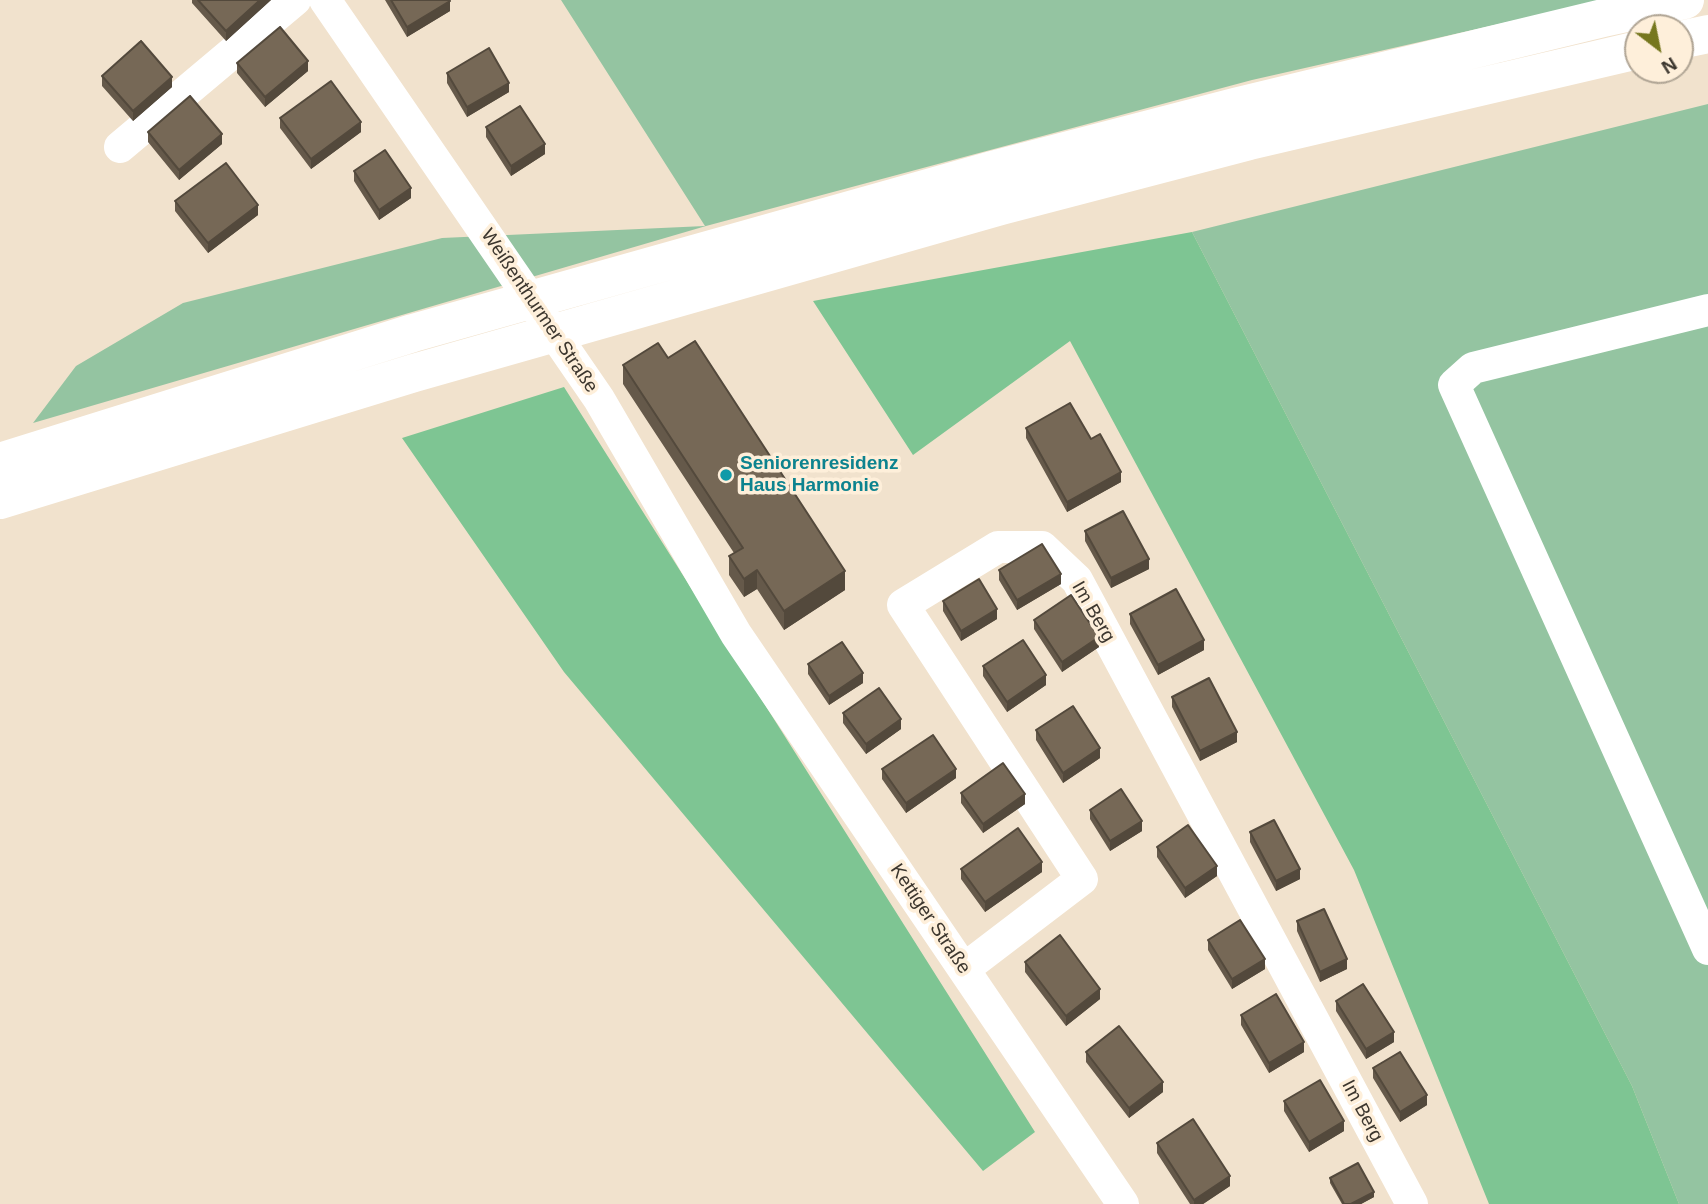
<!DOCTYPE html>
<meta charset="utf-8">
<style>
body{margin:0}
#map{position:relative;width:1708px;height:1204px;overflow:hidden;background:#f1e2cd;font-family:Helvetica,sans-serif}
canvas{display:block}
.north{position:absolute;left:1624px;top:14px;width:70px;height:70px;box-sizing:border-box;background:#feefda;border:2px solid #b0a595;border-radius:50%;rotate:148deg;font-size:19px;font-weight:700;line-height:28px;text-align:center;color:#3c362e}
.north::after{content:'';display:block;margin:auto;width:24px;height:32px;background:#76771e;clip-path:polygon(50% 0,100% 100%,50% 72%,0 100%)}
</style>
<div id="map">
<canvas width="1708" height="1204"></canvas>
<div class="north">N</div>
</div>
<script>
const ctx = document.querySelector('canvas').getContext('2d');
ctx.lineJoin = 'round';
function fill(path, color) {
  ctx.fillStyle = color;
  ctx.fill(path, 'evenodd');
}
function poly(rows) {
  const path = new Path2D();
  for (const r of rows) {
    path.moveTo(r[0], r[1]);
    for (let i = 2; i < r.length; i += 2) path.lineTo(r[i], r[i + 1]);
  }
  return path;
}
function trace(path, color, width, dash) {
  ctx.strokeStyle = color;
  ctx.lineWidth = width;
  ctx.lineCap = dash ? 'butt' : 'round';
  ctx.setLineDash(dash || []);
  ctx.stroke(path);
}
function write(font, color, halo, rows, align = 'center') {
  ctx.font = font + ' Helvetica,sans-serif';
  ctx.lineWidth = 7;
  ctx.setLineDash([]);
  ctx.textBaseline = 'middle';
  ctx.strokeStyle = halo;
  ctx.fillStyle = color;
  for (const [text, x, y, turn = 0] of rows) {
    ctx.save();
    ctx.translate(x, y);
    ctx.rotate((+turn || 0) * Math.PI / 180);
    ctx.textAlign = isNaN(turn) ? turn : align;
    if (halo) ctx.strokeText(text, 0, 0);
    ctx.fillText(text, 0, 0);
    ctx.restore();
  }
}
fill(poly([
 [561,0,1605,0,1252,80,706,226,33,423,76,366,183,303,442,238,705,226],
 [1708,104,1708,1204,1679,1204,1632,1086,1192,232]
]), '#94c4a1');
fill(poly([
 [1192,232,1632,1086,1679,1204,1489,1204,1354,870,1070,341,913,455,813,301],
 [564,387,1035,1132,983,1171,564,672,402,438]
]), '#7ec593');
trace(poly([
 [325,0,599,399,736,634,1123,1204],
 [120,147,295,0],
 [1708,310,1473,368,1454,385,1708,949],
 [964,969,1082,879,903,605,998,547,1042,547,1077,580,1412,1204]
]), '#fff', 32);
trace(poly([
 [1680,40,1708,34],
 [0,462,413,333,992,170,1235,107,1603,18,1685,0],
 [0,500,414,373,1001,206,1249,141,1638,50]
]), '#fff', 38);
fill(poly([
 [192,0,271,0,226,41,192,3],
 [385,0,449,0,450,11,407,37],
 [237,63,308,71,265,107,237,73],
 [447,73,509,92,467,117,447,83],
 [102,76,172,87,133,121,102,86],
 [280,118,361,132,311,169,280,128],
 [486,127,545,154,511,176,486,137],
 [148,132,222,144,179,180,148,142],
 [354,171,411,198,379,220,354,181],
 [175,201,258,215,208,253,175,211],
 [668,358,845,590,784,630,757,589,744,597,729,575,729,556,734,553,623,384,623,365],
 [1026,428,1091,439,1121,482,1067,512,1026,438],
 [1085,531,1149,569,1111,588,1085,541],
 [999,570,1061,584,1017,610,999,580],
 [943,601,997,619,961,641,943,611],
 [1130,614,1204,650,1158,675,1130,624],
 [1034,620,1099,647,1062,672,1034,629],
 [808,664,863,683,829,705,808,674],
 [983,666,1046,685,1007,712,983,676],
 [1172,697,1237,742,1200,761,1172,707],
 [843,713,901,729,866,754,843,723],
 [1036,730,1100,758,1063,783,1036,740],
 [882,769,956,778,906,813,882,779],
 [961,793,1025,804,983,833,961,803],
 [1090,810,1142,831,1110,851,1090,819],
 [1250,832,1300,879,1276,891,1250,842],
 [1157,847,1217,876,1185,898,1157,857],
 [961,869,1042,872,985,912,961,879],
 [1297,921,1347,969,1320,982,1297,931],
 [1208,940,1265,969,1232,989,1208,950],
 [1025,962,1100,999,1066,1026,1025,972],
 [1336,1001,1394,1042,1366,1059,1336,1011],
 [1241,1015,1304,1052,1269,1073,1241,1025],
 [1086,1052,1163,1092,1129,1118,1086,1062],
 [1373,1068,1427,1105,1400,1122,1373,1078],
 [1284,1101,1344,1131,1309,1152,1284,1111],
 [1157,1143,1230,1186,1203,1204,1190,1204,1157,1153],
 [1330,1178,1374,1197,1361,1204,1342,1204,1330,1183]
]), '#65594a');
fill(poly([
 [260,0,271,0,226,41,226,31],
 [450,1,450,11,407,37,407,27],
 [308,61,308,71,265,107,265,97],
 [172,77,172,87,133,121,133,111],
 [509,83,509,92,467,117,467,107],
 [361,122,361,132,311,169,311,159],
 [222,134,222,144,179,180,179,170],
 [545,144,545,154,511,176,511,166],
 [411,188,411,198,379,220,379,210],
 [258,205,258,215,208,253,208,243],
 [1121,472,1121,482,1067,512,1067,502],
 [1149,559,1149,569,1111,588,1111,578],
 [757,570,757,589,744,597,744,579],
 [845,571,845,590,784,630,784,611],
 [1061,574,1061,584,1017,610,1017,600],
 [997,609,997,619,961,641,961,631],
 [1099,637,1099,647,1062,672,1062,662],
 [1204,640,1204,650,1158,675,1158,665],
 [863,673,863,683,829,705,829,696],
 [1046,675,1046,685,1007,712,1007,702],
 [901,719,901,729,866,754,866,744],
 [1237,732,1237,742,1200,761,1200,751],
 [1100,748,1100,758,1063,783,1063,773],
 [956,769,956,778,906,813,906,803],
 [1025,794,1025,804,983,833,983,824],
 [1142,821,1142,831,1110,851,1110,841],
 [1042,862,1042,872,985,912,985,902],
 [1217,866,1217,876,1185,898,1185,888],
 [1300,869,1300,879,1276,891,1276,881],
 [1265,959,1265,969,1232,989,1232,979],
 [1347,959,1347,969,1320,982,1320,972],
 [1100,989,1100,999,1066,1026,1066,1016],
 [1394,1032,1394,1042,1366,1059,1366,1049],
 [1304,1042,1304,1052,1269,1073,1269,1063],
 [1163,1082,1163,1092,1129,1118,1129,1108],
 [1427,1095,1427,1105,1400,1122,1400,1112],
 [1344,1121,1344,1131,1309,1152,1309,1142],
 [1230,1176,1230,1186,1203,1204,1194,1204,1194,1200],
 [1374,1192,1374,1197,1361,1204,1351,1204]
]), '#53493c');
const building = poly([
 [198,0,260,0,226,31,198,0],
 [391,0,449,0,450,1,407,27,391,0],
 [280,27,308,61,265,97,237,63,280,27],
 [141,41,172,77,133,111,102,76,141,41],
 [489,48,509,83,467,107,447,73,489,48],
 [331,81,361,122,311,159,280,118,331,81],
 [190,96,222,134,179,170,148,132,190,96],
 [520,106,545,144,511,166,486,127,520,106],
 [385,150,411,188,379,210,354,171,385,150],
 [226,163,258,205,208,243,175,201,226,163],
 [695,341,845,571,784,611,757,570,744,579,729,556,743,548,623,365,658,343,668,358,695,341],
 [1070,403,1091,439,1100,434,1121,472,1067,502,1026,428,1070,403],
 [1123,511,1149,559,1111,578,1085,531,1123,511],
 [1042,544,1061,574,1017,600,999,570,1042,544],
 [979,579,997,609,961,631,943,601,979,579],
 [1176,589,1204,640,1158,665,1130,614,1176,589],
 [1071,595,1099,637,1062,662,1034,620,1071,595],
 [1023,640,1046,675,1007,702,983,666,1023,640],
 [842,642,863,673,829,696,808,664,842,642],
 [1209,678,1237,732,1200,751,1172,697,1209,678],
 [879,688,901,719,866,744,843,713,879,688],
 [1073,706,1100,748,1063,773,1036,730,1073,706],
 [933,735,956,769,906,803,882,769,933,735],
 [1003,763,1025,794,983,824,961,793,1003,763],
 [1121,789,1142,821,1110,841,1090,810,1121,789],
 [1274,820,1300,869,1276,881,1250,832,1274,820],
 [1188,825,1217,866,1185,888,1157,847,1188,825],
 [1018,828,1042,862,985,902,961,869,1018,828],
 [1324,909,1347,959,1320,972,1297,921,1324,909],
 [1240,920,1265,959,1232,979,1208,940,1240,920],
 [1060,935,1100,989,1066,1016,1025,962,1060,935],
 [1363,984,1394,1032,1366,1049,1336,1001,1363,984],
 [1276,994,1304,1042,1269,1063,1241,1015,1276,994],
 [1119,1026,1163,1082,1129,1108,1086,1052,1119,1026],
 [1400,1052,1427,1095,1400,1112,1373,1068,1400,1052],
 [1320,1080,1344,1121,1309,1142,1284,1101,1320,1080],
 [1193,1119,1230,1176,1194,1200,1157,1143,1193,1119],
 [1358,1163,1374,1192,1351,1204,1344,1204,1330,1178,1358,1163]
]);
fill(building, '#766856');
trace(building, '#53493c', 2);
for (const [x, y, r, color] of [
 [726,475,7,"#0f9aa8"]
]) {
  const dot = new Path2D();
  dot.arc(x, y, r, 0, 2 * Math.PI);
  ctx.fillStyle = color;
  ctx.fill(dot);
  trace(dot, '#feefda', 2.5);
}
write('19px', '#3c362e', '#feefda', [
 ["Weißenthurmer Straße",539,311,56],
 ["Im Berg",1093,612,60],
 ["Kettiger Straße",930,919,56],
 ["Im Berg",1362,1111,62]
]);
write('bold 19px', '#0d838f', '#feefda', [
 ["Seniorenresidenz",740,464],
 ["Haus Harmonie",740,486]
], 'left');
</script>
